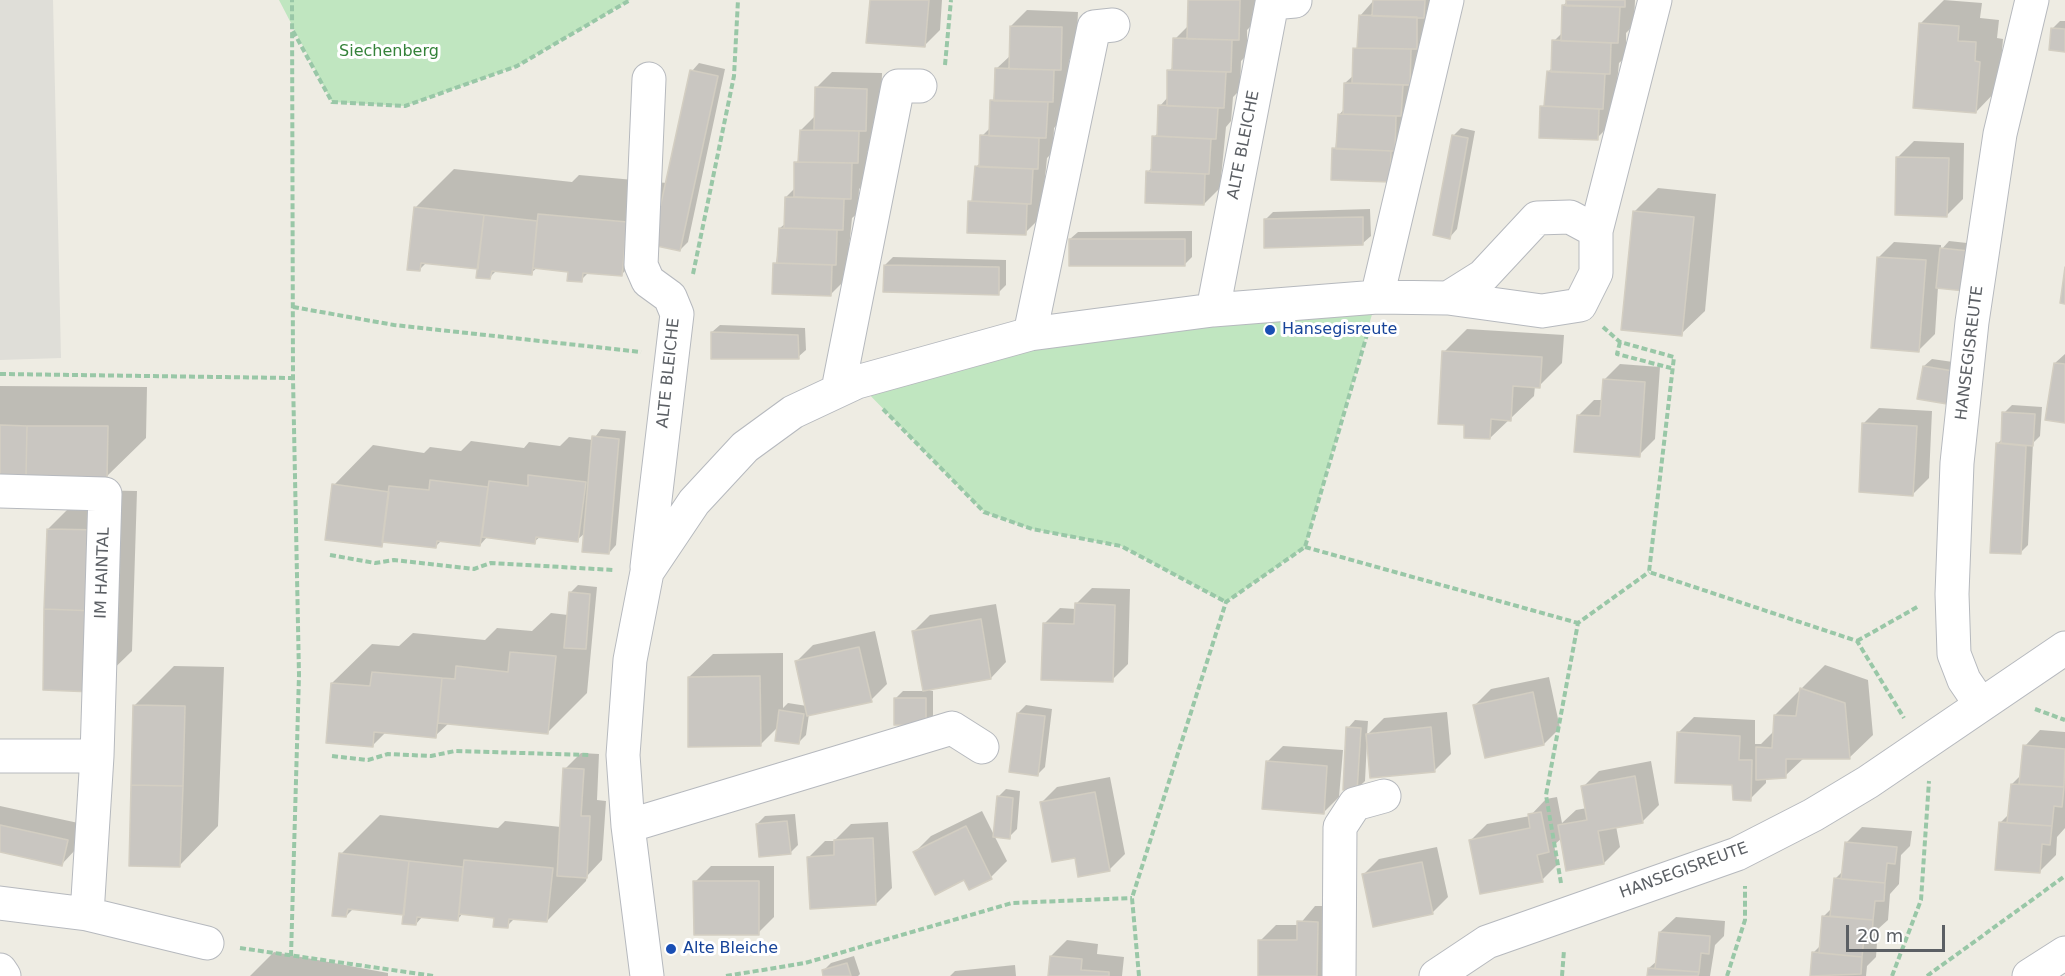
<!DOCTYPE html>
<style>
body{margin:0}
#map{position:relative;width:2065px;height:976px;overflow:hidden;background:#eeece3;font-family:"DejaVu Sans",sans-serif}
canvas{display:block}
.scale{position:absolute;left:1846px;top:925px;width:99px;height:27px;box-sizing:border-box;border:3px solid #5b5f64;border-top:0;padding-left:8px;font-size:18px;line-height:21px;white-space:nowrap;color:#5b5f64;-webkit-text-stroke:4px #fff;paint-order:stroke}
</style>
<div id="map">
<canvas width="2065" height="976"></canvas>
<div class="scale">20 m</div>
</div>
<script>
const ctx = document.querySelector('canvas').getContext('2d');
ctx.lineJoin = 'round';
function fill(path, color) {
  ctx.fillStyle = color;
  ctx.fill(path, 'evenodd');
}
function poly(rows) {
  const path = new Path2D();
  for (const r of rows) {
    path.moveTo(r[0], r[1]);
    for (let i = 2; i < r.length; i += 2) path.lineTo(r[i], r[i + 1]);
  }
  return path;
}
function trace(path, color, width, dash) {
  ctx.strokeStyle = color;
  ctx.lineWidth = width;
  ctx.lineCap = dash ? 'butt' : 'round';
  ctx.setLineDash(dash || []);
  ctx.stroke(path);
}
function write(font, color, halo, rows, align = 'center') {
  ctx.font = font + ' "DejaVu Sans",sans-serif';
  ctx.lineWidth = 6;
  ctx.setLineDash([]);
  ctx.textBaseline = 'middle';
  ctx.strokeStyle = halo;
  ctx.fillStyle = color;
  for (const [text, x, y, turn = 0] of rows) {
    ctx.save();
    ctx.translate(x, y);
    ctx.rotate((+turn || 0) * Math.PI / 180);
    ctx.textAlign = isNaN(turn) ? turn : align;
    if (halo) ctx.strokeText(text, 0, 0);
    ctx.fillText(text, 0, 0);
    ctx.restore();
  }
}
fill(poly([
 [0,0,53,0,61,358,0,360]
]), '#dfded8');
fill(poly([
 [279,0,630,0,517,66,405,106,332,102],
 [1377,297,1305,547,1226,602,1121,546,1032,529,984,512,857,382,955,353]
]), '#c0e6c0');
fill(poly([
 [871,0,942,0,940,30,924,46],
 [1190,0,1255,0,1254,23,1247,30,1247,55,1241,61,1240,90,1233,97,1231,121,1226,127,1220,188,1204,204,1148,172,1152,167,1154,137,1159,132,1160,106,1168,97,1169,71,1174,66,1175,39,1189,25],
 [1374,0,1440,0,1389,181,1332,178,1339,115,1344,109,1345,83,1355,74,1360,16],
 [1568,0,1635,0,1634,25,1626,33,1626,57,1619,63,1613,122,1597,138,1542,107,1546,103,1548,72,1553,67,1554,41,1563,32,1563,6],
 [1944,0,1982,3,1980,18,1999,20,1997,38,2003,39,1999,88,1976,112,1920,24],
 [1027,10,1078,12,1076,53,1069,60,1068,84,1063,90,1062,120,1054,128,1053,152,1047,158,1041,217,1025,233,968,231,976,167,981,162,982,136,991,127,996,69,1011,55,1011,26],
 [2060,21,2065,21,2065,50,2052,29],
 [699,63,725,69,688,242,680,250,652,244,621,275,589,272,581,280,570,270,538,267,531,273,497,270,490,277,479,267,427,262,420,269,415,208,454,169,572,182,579,175,667,183,692,71],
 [832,72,882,73,881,114,874,121,873,146,867,152,867,182,859,189,858,213,852,218,846,279,830,295,773,292,780,228,786,223,786,197,795,188,801,130,815,116,816,88],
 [1461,128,1475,131,1457,229,1450,237,1453,136],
 [1914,141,1964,143,1963,199,1947,215,1898,157],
 [1658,188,1716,194,1705,311,1681,334,1634,212],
 [1370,209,1371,236,1363,243,1265,220,1273,212],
 [1192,231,1192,257,1184,265,1070,239,1078,232],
 [1949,241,1976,244,1938,287,1935,334,1919,350,1878,258,1894,242,1941,245,1941,250],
 [893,257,1006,260,1006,285,998,293,885,265],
 [720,325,805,328,806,350,798,357,712,332],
 [1467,329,1564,335,1562,363,1539,386,1535,386,1534,396,1490,438,1466,424,1444,352],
 [2065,354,2065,421,2055,363],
 [1932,359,1960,363,1955,394,1924,366],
 [1620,364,1660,367,1655,439,1639,455,1578,416,1594,400,1602,400,1604,380],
 [0,386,147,387,146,438,106,477,0,475],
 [2012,405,2042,407,2040,436,2033,443,2028,545,2020,553,1997,444,2003,438,2004,413],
 [1879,408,1932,411,1929,478,1913,494,1863,424],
 [601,429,626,431,616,545,609,553,585,533,577,540,541,536,534,542,488,536,480,545,442,540,436,546,386,540,381,545,334,485,373,445,424,453,430,447,461,451,471,441,524,448,529,442,560,446,569,437,593,440],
 [87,490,137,491,132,651,92,690,48,529],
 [578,585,597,587,587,693,547,733,449,723,435,736,386,732,372,746,332,683,372,644,399,646,413,633,485,640,497,628,532,631,551,613,568,615,570,593],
 [1092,588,1130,589,1128,664,1112,680,1044,624,1060,608,1076,609,1076,604],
 [996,604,1006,662,991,678,925,689,933,691,933,716,926,724,895,699,903,691,925,691,914,631,930,615],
 [875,631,887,684,871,700,809,714,806,735,798,743,778,727,760,745,689,677,713,654,783,653,783,708,788,703,807,706,797,661,813,645],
 [1825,665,1868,680,1873,735,1849,758,1804,758,1785,776,1766,778,1766,783,1750,799,1678,733,1694,717,1755,720,1755,744,1761,744,1775,730,1775,715],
 [174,666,224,667,218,826,179,866,135,705],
 [1549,677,1560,728,1544,744,1475,705,1491,689],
 [1026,705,1052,709,1045,767,1037,775,1018,713],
 [1447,712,1451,754,1435,770,1367,741,1365,781,1357,789,1348,728,1355,720,1368,721,1367,735,1384,718],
 [2040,730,2065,732,2065,828,2057,837,2056,855,2040,871,2000,823,2010,813,2012,784,2022,774,2025,746],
 [1283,746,1343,750,1339,797,1323,813,1267,762],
 [581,753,599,754,597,800,606,801,602,860,587,876,586,881,547,921,515,918,507,926,496,916,463,913,458,919,423,916,416,924,405,914,354,908,346,916,341,854,380,815,498,828,505,821,561,827,565,769],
 [1651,761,1659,805,1643,821,1616,826,1620,847,1604,863,1562,838,1554,845,1558,864,1542,880,1471,840,1487,824,1530,816,1546,799,1557,797,1562,823,1576,810,1587,808,1583,787,1599,771],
 [1110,777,1125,854,1109,870,1076,856,1041,803,1057,787],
 [1006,789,1020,791,1017,829,1009,837,998,797],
 [0,806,83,824,77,848,62,864,0,851],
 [982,811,1007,861,991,877,965,878,915,852,931,836],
 [795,814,798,845,790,853,757,824,765,816],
 [888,822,892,888,876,904,809,857,825,841,834,841,851,824],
 [1862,827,1912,831,1910,846,1901,855,1899,884,1890,894,1888,920,1878,929,1876,957,1867,966,1866,976,1811,976,1813,953,1821,945,1823,917,1833,907,1835,879,1844,870,1846,843],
 [1437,847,1448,897,1432,913,1363,875,1379,859],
 [711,866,774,866,774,917,758,933,695,882],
 [1315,906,1333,906,1331,976,1259,976,1260,941,1276,925,1299,925],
 [1676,917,1725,921,1724,936,1715,945,1710,976,1648,976,1649,968,1658,960,1660,932],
 [1067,940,1098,944,1097,954,1124,957,1122,976,1049,976,1051,956],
 [274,952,388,973,388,976,250,976],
 [854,956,860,974,858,976,825,976,823,971,831,963],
 [1015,965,1016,976,950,976,955,971]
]), '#0003');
const building = poly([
 [870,0,929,0,925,47,866,43,870,0],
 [1188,0,1240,0,1239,40,1187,39,1188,0],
 [1373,0,1425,0,1424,18,1372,16,1373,0],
 [1566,0,1625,0,1625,7,1566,6,1566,0],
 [1562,5,1620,7,1618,43,1561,41,1562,5],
 [1359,15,1417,17,1417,49,1357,48,1359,15],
 [1919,23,1959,26,1958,41,1976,42,1975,61,1980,62,1976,113,1913,108,1919,23],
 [1010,26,1062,27,1061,70,1009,69,1010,26],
 [2051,28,2065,29,2065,52,2049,50,2051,28],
 [1173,38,1232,40,1231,72,1172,70,1173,38],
 [1552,40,1611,43,1610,74,1551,72,1552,40],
 [1353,48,1411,49,1410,85,1352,83,1353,48],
 [995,68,1054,70,1053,102,994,101,995,68],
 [690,70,718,76,680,251,652,245,690,70],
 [1167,70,1226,72,1224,108,1167,106,1167,70],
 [1547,71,1605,74,1603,109,1544,106,1547,71],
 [1344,83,1403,85,1401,116,1343,114,1344,83],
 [815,87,867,89,866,131,814,130,815,87],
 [990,100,1048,102,1046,138,989,136,990,100],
 [1158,105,1218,108,1216,139,1157,136,1158,105],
 [1540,106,1599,109,1598,140,1539,138,1540,106],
 [1338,114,1396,116,1395,151,1336,149,1338,114],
 [800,130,859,131,858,163,798,162,800,130],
 [980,135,1039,138,1038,169,979,167,980,135],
 [1452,135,1468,138,1450,239,1433,235,1452,135],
 [1152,136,1211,139,1209,174,1151,172,1152,136],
 [1332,148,1391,151,1390,182,1331,180,1332,148],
 [1896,157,1949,158,1947,217,1895,215,1896,157],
 [794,162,852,163,851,199,794,197,794,162],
 [975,166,1033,169,1031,204,972,201,975,166],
 [1146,171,1205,174,1204,205,1145,203,1146,171],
 [785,197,844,199,843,230,784,228,785,197],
 [968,201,1027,204,1026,235,967,233,968,201],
 [414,207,484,215,478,269,421,263,420,271,407,270,414,207],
 [1633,211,1694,217,1682,336,1621,330,1633,211],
 [538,214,627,222,622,276,583,273,582,282,567,281,568,272,533,268,538,214],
 [484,215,537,221,532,275,492,271,490,279,476,278,484,215],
 [1363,217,1363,245,1264,248,1264,219,1363,217],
 [779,228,837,230,836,265,777,263,779,228],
 [1069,239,1185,239,1185,266,1069,266,1069,239],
 [1940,248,1969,251,1965,291,1936,288,1940,248],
 [1877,257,1926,260,1919,352,1871,348,1877,257],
 [773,263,832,265,831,296,772,294,773,263],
 [884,265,999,267,999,295,883,292,884,265],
 [2065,267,2065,304,2060,303,2065,267],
 [711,332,798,335,799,359,711,359,711,332],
 [1442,351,1542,357,1540,388,1513,386,1511,421,1491,419,1490,439,1464,438,1464,425,1438,424,1442,351],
 [2054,363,2065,364,2065,423,2045,420,2054,363],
 [1923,366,1953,371,1947,404,1917,399,1923,366],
 [1603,379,1645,382,1640,457,1574,452,1577,415,1600,416,1603,379],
 [2002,412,2035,414,2033,446,2001,443,2002,412],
 [1862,423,1917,426,1913,496,1859,492,1862,423],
 [0,425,27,426,26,477,0,477,0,425],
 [27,426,108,426,107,479,26,477,27,426],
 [592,436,619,439,609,554,582,552,592,436],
 [1996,443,2026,446,2021,554,1990,553,1996,443],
 [528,475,586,482,578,542,536,537,535,544,482,537,489,481,528,486,528,475],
 [430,480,488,487,480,546,437,541,436,548,382,542,389,486,429,490,430,480],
 [332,484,389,492,382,547,325,540,332,484],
 [47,529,99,530,96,611,44,609,47,529],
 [569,592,590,594,586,649,564,648,569,592],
 [1075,603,1115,605,1113,682,1041,680,1043,623,1074,624,1075,603],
 [44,609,96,611,93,692,43,690,44,609],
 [981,619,991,679,923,691,912,631,981,619],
 [859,647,872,702,807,716,795,661,859,647],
 [510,652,556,656,548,734,438,723,442,678,455,679,456,666,508,672,510,652],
 [372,672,442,678,436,738,374,732,373,747,326,743,331,683,370,686,372,672],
 [760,676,761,746,688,747,688,677,760,676],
 [1800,688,1845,703,1850,759,1786,759,1786,778,1756,780,1756,747,1772,748,1774,715,1796,716,1800,688],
 [1533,692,1544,745,1485,758,1473,705,1533,692],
 [894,698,926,698,926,725,894,725,894,698],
 [133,705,185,706,183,786,131,785,133,705],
 [779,710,804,714,799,744,775,741,779,710],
 [1017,713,1045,716,1038,776,1009,772,1017,713],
 [1346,727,1361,728,1357,791,1343,790,1346,727],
 [1431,727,1435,772,1370,778,1366,734,1431,727],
 [1677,732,1740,736,1739,760,1752,760,1751,801,1733,800,1732,785,1675,783,1677,732],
 [2023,745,2065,749,2064,787,2019,784,2023,745],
 [1266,761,1327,766,1324,814,1262,809,1266,761],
 [563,768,584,769,581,816,590,816,587,878,557,876,563,768],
 [1635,776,1643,823,1598,831,1604,864,1566,871,1558,825,1587,820,1581,786,1635,776],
 [2011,784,2064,787,2062,807,2054,806,2052,826,2007,823,2011,784],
 [131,785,183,786,180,867,129,866,131,785],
 [1095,792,1110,871,1078,877,1075,858,1052,862,1040,802,1095,792],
 [997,796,1013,798,1010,839,993,837,997,796],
 [1541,812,1549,852,1537,855,1543,882,1480,894,1469,840,1530,828,1528,814,1541,812],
 [787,821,791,854,759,857,756,824,787,821],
 [1999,822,2052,826,2050,845,2042,844,2040,873,1995,870,1999,822],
 [0,825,68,840,62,866,0,852,0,825],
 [966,826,992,879,969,890,964,880,935,895,913,852,966,826],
 [873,838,876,905,810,909,807,857,834,855,834,840,873,838],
 [1845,842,1897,847,1895,864,1887,863,1885,883,1841,879,1845,842],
 [339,853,409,861,404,915,348,909,346,917,332,916,339,853],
 [464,860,553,868,547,922,509,919,508,928,493,927,494,918,459,914,464,860],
 [409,861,463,867,458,921,417,917,416,925,402,924,409,861],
 [1422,862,1433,914,1373,927,1362,874,1422,862],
 [1834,878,1885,883,1884,901,1875,901,1873,920,1830,916,1834,878],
 [693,881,759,881,759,935,694,935,693,881],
 [1822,916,1873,920,1872,938,1864,937,1862,957,1819,953,1822,916],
 [1297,921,1318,922,1317,976,1258,976,1258,940,1297,940,1297,921],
 [1659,932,1710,936,1709,954,1701,953,1699,972,1655,969,1659,932],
 [1812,952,1862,957,1861,974,1810,976,1812,952],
 [1050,956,1082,959,1081,970,1109,972,1109,976,1048,976,1050,956],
 [847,963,851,976,823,976,822,970,847,963],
 [1648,968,1699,972,1698,976,1647,976,1648,968]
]);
fill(building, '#c9c6c1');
trace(building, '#d3cec2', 1.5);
const minor = poly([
 [1596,231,1655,0],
 [1377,297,1447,0],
 [1213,310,1272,3,1295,1],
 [1030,334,1094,27,1113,25],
 [838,390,898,86,920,86],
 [0,491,105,494,97,756,87,914],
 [647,567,677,314,670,297,648,281,641,265,649,79],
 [1981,705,1964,680,1954,654,1952,594,1957,463,1972,322,2000,134,2032,0],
 [0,756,97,756],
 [628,826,952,728,982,747],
 [0,903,87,914,207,943],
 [0,970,4,976],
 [647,976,628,826,623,755,630,660,647,572,694,502,745,447,793,412,857,382,1030,334,1213,310,1377,297,1448,298,1542,311,1580,305,1596,273,1596,231,1570,217,1537,218,1483,276,1448,298],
 [1339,976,1340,827,1355,804,1384,796],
 [1436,976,1487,942,1737,854,1813,815,1868,782,2065,648],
 [2029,976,2065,953]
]);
trace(minor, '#b6b9be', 35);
trace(poly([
 [293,31,332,102,405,106,517,66,630,0],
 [945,65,951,0],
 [693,274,734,76,738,0],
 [293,307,394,325,641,352],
 [1603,327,1620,342,1674,357,1649,572,1857,641,1904,718],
 [1620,342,1617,354,1671,368],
 [0,374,293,378],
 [883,409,984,512,1032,529,1121,546,1226,602],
 [1305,547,1578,623],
 [330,555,375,563,394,560,474,569,491,563,613,570],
 [1857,641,1919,606],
 [2035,709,2065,720],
 [332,756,368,760,388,754,431,756,455,751,589,755],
 [1561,883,1546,795,1578,623,1649,572],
 [240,948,434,976],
 [291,956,299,675,293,378,292,0],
 [726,976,805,963,1012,903,1132,898],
 [1139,976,1132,898,1226,602,1305,547,1368,331],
 [1562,976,1564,950],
 [1727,976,1745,920,1745,886],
 [1892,976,1921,900,1929,781],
 [1927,976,2065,876]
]), '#99c7a7', 4, [6, 3]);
trace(minor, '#fff', 33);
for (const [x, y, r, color] of [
 [1270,330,6,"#1a4fb4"],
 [671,949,6,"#1a4fb4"]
]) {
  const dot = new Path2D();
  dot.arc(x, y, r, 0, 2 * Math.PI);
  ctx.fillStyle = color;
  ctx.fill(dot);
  trace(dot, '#fff', 2);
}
write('16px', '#348239', '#fff', [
 ["Siechenberg",389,52]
]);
write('16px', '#5b5f64', '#fff', [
 ["ALTE BLEICHE",1244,145,-79],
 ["HANSEGISREUTE",1970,353,-83],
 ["ALTE BLEICHE",669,373,-84],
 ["IM HAINTAL",103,573,-88],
 ["HANSEGISREUTE",1684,871,-20]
]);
write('16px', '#164399', '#fff', [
 ["Hansegisreute",1282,330],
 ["Alte Bleiche",683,949]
], 'left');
</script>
